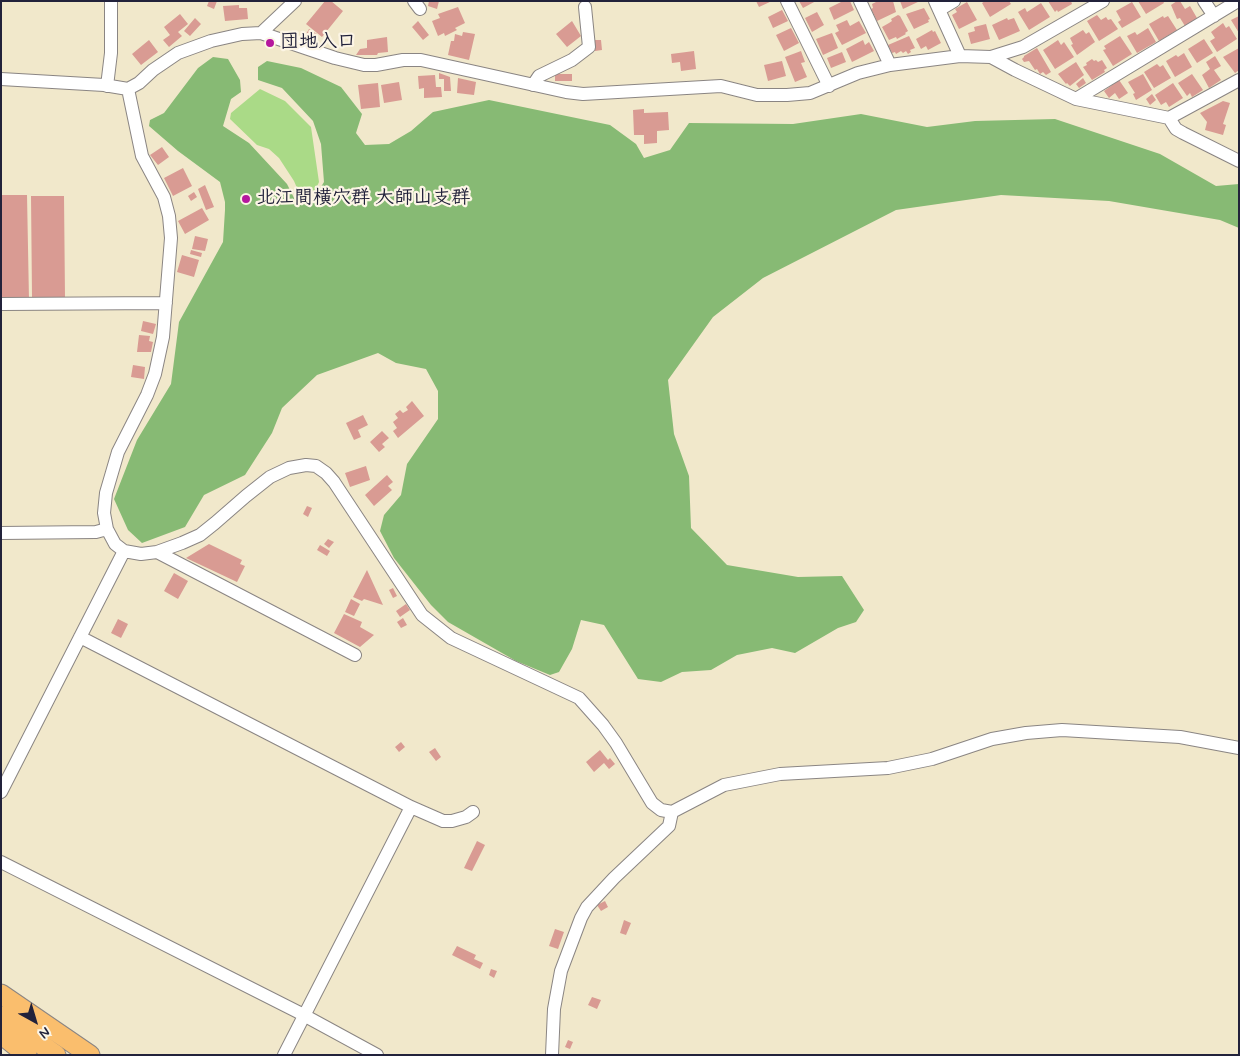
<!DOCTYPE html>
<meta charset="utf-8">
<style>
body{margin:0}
#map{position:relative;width:1240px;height:1056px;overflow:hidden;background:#f1e8cb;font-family:Mynerve,sans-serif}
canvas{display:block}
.frame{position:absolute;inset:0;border:2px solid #22223b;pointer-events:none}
.north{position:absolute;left:10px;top:996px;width:50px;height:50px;-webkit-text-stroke:4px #fcf5e5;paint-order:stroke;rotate:141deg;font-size:14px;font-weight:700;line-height:20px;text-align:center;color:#22223b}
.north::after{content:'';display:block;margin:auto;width:18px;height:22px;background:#22223b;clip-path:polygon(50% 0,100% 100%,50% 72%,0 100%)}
</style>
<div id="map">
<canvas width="1240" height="1056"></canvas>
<div class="frame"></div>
<div class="north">N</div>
</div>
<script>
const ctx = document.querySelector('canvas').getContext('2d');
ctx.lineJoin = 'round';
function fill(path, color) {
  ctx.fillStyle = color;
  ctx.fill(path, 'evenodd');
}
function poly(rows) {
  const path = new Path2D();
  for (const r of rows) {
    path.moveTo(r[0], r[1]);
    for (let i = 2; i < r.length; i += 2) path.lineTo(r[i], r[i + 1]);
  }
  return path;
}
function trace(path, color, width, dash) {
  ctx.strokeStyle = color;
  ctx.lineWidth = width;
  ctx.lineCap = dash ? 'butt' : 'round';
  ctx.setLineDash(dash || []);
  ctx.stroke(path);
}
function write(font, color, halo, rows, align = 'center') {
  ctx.font = font + ' Mynerve,"Klee One",sans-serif';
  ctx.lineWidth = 4.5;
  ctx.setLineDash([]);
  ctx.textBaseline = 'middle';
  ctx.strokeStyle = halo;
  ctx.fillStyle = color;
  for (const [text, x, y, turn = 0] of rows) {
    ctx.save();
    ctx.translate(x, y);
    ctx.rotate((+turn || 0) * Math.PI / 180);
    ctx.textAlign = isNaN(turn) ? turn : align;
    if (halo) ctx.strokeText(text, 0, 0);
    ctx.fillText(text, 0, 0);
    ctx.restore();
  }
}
fill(poly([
 [260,89,285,101,311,127,319,182,315,191,304,198,300,195,294,181,279,158,269,149,257,145,230,119,231,113]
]), '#aada87');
fill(poly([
 [213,57,228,59,240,80,241,92,231,99,223,126,249,143,287,184,295,200,309,204,313,200,324,182,321,144,313,121,282,88,258,80,258,67,267,61,301,68,341,87,362,114,356,133,365,145,389,144,411,131,433,112,489,100,610,125,636,144,644,158,670,150,689,123,793,124,861,114,927,127,975,121,1055,119,1160,154,1216,186,1239,184,1239,228,1220,220,1109,201,1001,195,896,210,763,278,713,317,668,380,674,434,689,476,691,528,727,565,798,577,842,576,864,610,856,622,838,628,795,653,772,648,737,655,711,670,682,672,661,682,638,679,604,625,581,620,572,649,559,672,550,675,516,661,448,622,431,605,394,558,380,531,384,515,401,495,407,464,438,419,438,391,426,369,396,363,378,353,317,375,282,408,272,433,245,475,204,495,185,527,142,543,128,530,114,499,137,440,171,384,179,322,223,242,225,210,225,202,220,182,178,151,149,126,150,120,164,113,198,68]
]), '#87ba74');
fill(poly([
 [209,1,217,1,214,9,207,6],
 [325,1,331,1,343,11,322,37,306,24],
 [429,1,439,1,437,9,428,6],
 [756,1,772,1,759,7],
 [799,1,816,1,803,8],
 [843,1,850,1,854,10,834,20,829,8],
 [878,1,893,1,896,12,877,21,871,9,873,8,872,4],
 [900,1,920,1,903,9],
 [985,1,1009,1,1011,4,990,17,982,3],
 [1048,1,1071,1,1072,4,1058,12,1057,10,1055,12],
 [1138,1,1163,1,1164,3,1146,14],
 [1177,1,1180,1,1185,9,1190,6,1197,18,1185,26,1180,18,1177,19,1171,5],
 [967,2,977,20,959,29,952,15,957,12,955,9],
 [1132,2,1141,17,1122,28,1118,22,1121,20,1116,11],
 [1041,3,1050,17,1029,30,1018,12,1025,8,1027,12],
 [239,5,239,8,247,8,248,19,225,21,223,6],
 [458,7,465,23,455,28,457,30,445,36,444,33,438,36,432,21,440,18,438,14],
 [924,8,930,19,928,20,929,22,914,29,906,14],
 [782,10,788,21,773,28,768,17],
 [817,12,824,25,812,32,805,18],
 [180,14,188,24,178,32,182,36,169,47,163,40,170,35,164,27],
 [898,15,900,16,908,31,905,33,906,34,897,39,896,37,889,40,882,27,889,23,892,21,891,19],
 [1097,15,1101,20,1106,17,1108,20,1111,19,1118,29,1099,41,1087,21],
 [1163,16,1164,18,1168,16,1177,30,1159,41,1149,24],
 [1239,16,1239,33,1231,20],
 [195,18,201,24,190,36,184,31],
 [1007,18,1008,20,1014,18,1020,31,999,40,992,25],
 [847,20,850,26,859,21,866,33,842,45,835,33,839,31,836,25],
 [418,21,429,35,423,40,412,27],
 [572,21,581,36,567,47,556,34],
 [1223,23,1226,28,1229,26,1237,39,1217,52,1210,41,1215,38,1211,32],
 [986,24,990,39,971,44,968,33,975,31,974,27],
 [791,28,799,43,784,51,776,35],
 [1148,28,1156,42,1137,53,1127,36,1135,32,1137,35],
 [309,29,317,34,314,41,305,36],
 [932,30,933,32,935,31,941,43,928,50,926,46,921,49,916,39],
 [1083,30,1086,34,1089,32,1095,42,1077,55,1071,45,1073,44,1070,38],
 [463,32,475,34,469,60,448,55,451,41,454,41,455,34,462,36],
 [832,33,838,48,823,55,816,39],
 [909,36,915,48,910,50,911,52,908,54,906,51,903,53,901,51,896,54,895,52,892,53,888,45],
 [1120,36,1132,54,1113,66,1103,50,1106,49,1104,46],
 [387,37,388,52,378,53,377,55,356,55,360,49,367,48,367,40],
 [1204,39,1213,53,1197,63,1188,49],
 [149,40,158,52,141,65,132,54],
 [594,40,601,40,602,50,595,51],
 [863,40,865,45,869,42,874,51,852,62,846,49],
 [1058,40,1061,45,1064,42,1074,57,1055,69,1043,50],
 [1037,48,1051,72,1046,75,1043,72,1040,74,1037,69,1035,70,1029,61,1024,62,1022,59,1024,57,1024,56],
 [1239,48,1239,70,1235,73,1223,57],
 [694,51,696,69,681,71,680,62,672,63,671,54],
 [801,51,805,62,801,63,807,77,795,82,785,57],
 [842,52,846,62,831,68,827,58],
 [1184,53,1192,67,1175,77,1166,61,1176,55,1178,57],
 [1215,56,1221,66,1214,70,1221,80,1209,88,1202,75,1210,69,1206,62],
 [1092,59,1094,61,1096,60,1098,62,1102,60,1107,68,1104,70,1105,72,1092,80,1083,67,1087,65,1086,63],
 [782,61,786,76,768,81,764,65],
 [1076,62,1084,75,1070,86,1067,83,1066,84,1058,74],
 [1157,64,1160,67,1163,65,1171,78,1154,88,1144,72],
 [439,73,450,77,451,91,444,91,444,79,439,79],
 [555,74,572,74,572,81,555,81],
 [1143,74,1152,90,1136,100,1133,94,1135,93,1128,82],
 [1192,74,1203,90,1192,97,1190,93,1187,96,1178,83],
 [435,75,436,87,441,87,442,97,424,98,424,88,419,89,418,76],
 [458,78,476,82,474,95,457,93],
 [1083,78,1086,83,1079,88,1076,84],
 [1119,80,1128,93,1119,99,1115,93,1109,98,1104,91],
 [399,82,402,100,384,103,381,85],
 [378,83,380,107,361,109,358,85],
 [1173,83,1183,98,1169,107,1166,102,1161,105,1155,95],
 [1152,94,1156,100,1150,105,1146,99],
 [1223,101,1230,103,1223,124,1226,125,1223,135,1205,130,1207,122,1200,113],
 [644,109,644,113,668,112,669,130,657,131,657,143,644,144,644,135,634,135,633,110],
 [162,147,169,157,158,165,150,155],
 [183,168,192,186,173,196,164,178],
 [205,185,214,207,206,210,198,189],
 [194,192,197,197,191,201,188,196],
 [1,195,27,195,29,300,1,301],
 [31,196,64,196,65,297,32,297],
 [202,208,209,220,185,234,178,221],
 [195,236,208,239,205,251,192,249],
 [191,250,202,253,201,257,190,254],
 [182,255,199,260,194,277,177,272],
 [143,321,156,324,153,334,141,331],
 [139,335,150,336,149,341,153,342,151,352,137,352],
 [133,365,145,367,144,379,131,377],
 [412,401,424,416,398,438,393,431,397,428,393,422,398,418,395,414,400,410,403,413,408,410,406,407],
 [363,415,368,425,358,430,361,437,354,440,346,423],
 [382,431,389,438,382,444,385,447,379,452,370,442],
 [366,466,370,480,350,487,345,473],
 [387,475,393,482,388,486,392,490,374,506,365,495],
 [307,506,312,508,308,517,303,514],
 [328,539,334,542,329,548,324,544],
 [209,544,242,560,240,564,245,566,237,582,186,558],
 [320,545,330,551,327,556,317,550],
 [367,570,383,605,364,599,362,601,353,597],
 [174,573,188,581,178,599,164,591],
 [393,588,397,596,393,598,389,590],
 [351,599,360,604,354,616,345,612],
 [406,604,410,610,400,617,396,611],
 [344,614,362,622,360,627,374,635,360,647,334,633],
 [403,618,407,625,401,628,397,622],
 [118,619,128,624,121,638,111,633],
 [401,742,405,747,399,752,395,747],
 [435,748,441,757,436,761,429,752],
 [600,750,608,760,610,758,615,764,609,769,604,763,594,772,586,762],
 [477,841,485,845,472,871,464,868],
 [605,901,608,907,601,911,597,905],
 [624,920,631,923,626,935,620,933],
 [555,929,564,932,558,949,549,946],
 [457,946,476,955,474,959,483,963,480,969,452,955],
 [491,969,497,971,494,978,489,975],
 [592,997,601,1000,597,1009,588,1005],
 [568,1040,573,1042,570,1049,565,1047]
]), '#d99b93');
const minor = poly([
 [414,1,420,9],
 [787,1,829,86],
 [860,1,890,65],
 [935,1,960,56],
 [1204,1,1214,16],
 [939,10,954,1],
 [261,33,295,1],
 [991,57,1015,70,1076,99,1169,118,1239,80],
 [1,79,104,85,128,89,139,83,153,70,178,53,211,41,242,34,261,33,335,58,364,65,376,65,403,60,421,60,566,92,583,94,721,86,757,95,787,95,810,93,858,73,890,65,960,56,991,57,1023,47,1103,1],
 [533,85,539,76,572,60,589,47,585,7],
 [107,86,111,53,111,1],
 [128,89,142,156,164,197,169,216,171,238,163,337,155,374,147,395,118,452,106,493,104,513,107,529,115,544,124,551,141,554,157,552,182,543,200,535,215,523,246,496,270,477,289,468,306,465,316,466,326,473,334,482,422,615,451,638,579,698,603,725,616,743,652,803,661,810,672,812,724,785,780,774,888,768,932,759,992,739,1026,733,1062,730,1180,737,1239,748],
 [1076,99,1238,1],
 [1169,118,1176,129,1183,133,1239,161],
 [1,304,166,303],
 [1,533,96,532,107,529],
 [157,552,355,655],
 [80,637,411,807,443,821,452,821,466,817,473,812],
 [1,792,124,551],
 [1,862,298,1012,377,1055],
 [284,1055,411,807],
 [552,1055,554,1009,561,971,581,918,587,907,614,878,669,826,672,812]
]);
const highway = poly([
 [1,994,90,1055],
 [1,1016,56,1055],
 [1,1034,27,1055]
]);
trace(minor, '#8a8583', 14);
trace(highway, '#8a8583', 21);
trace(minor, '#fff', 12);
trace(highway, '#fabe6d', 19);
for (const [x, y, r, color] of [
 [270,43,5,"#b5179e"],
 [246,199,5,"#b5179e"]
]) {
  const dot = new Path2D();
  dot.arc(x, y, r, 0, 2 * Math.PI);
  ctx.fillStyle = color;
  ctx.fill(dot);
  trace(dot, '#fcf5e5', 2);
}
write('bold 19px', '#22223b', '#fcf5e5', [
 ["団地入口",280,43],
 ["北江間横穴群 大師山支群",256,199]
], 'left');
</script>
